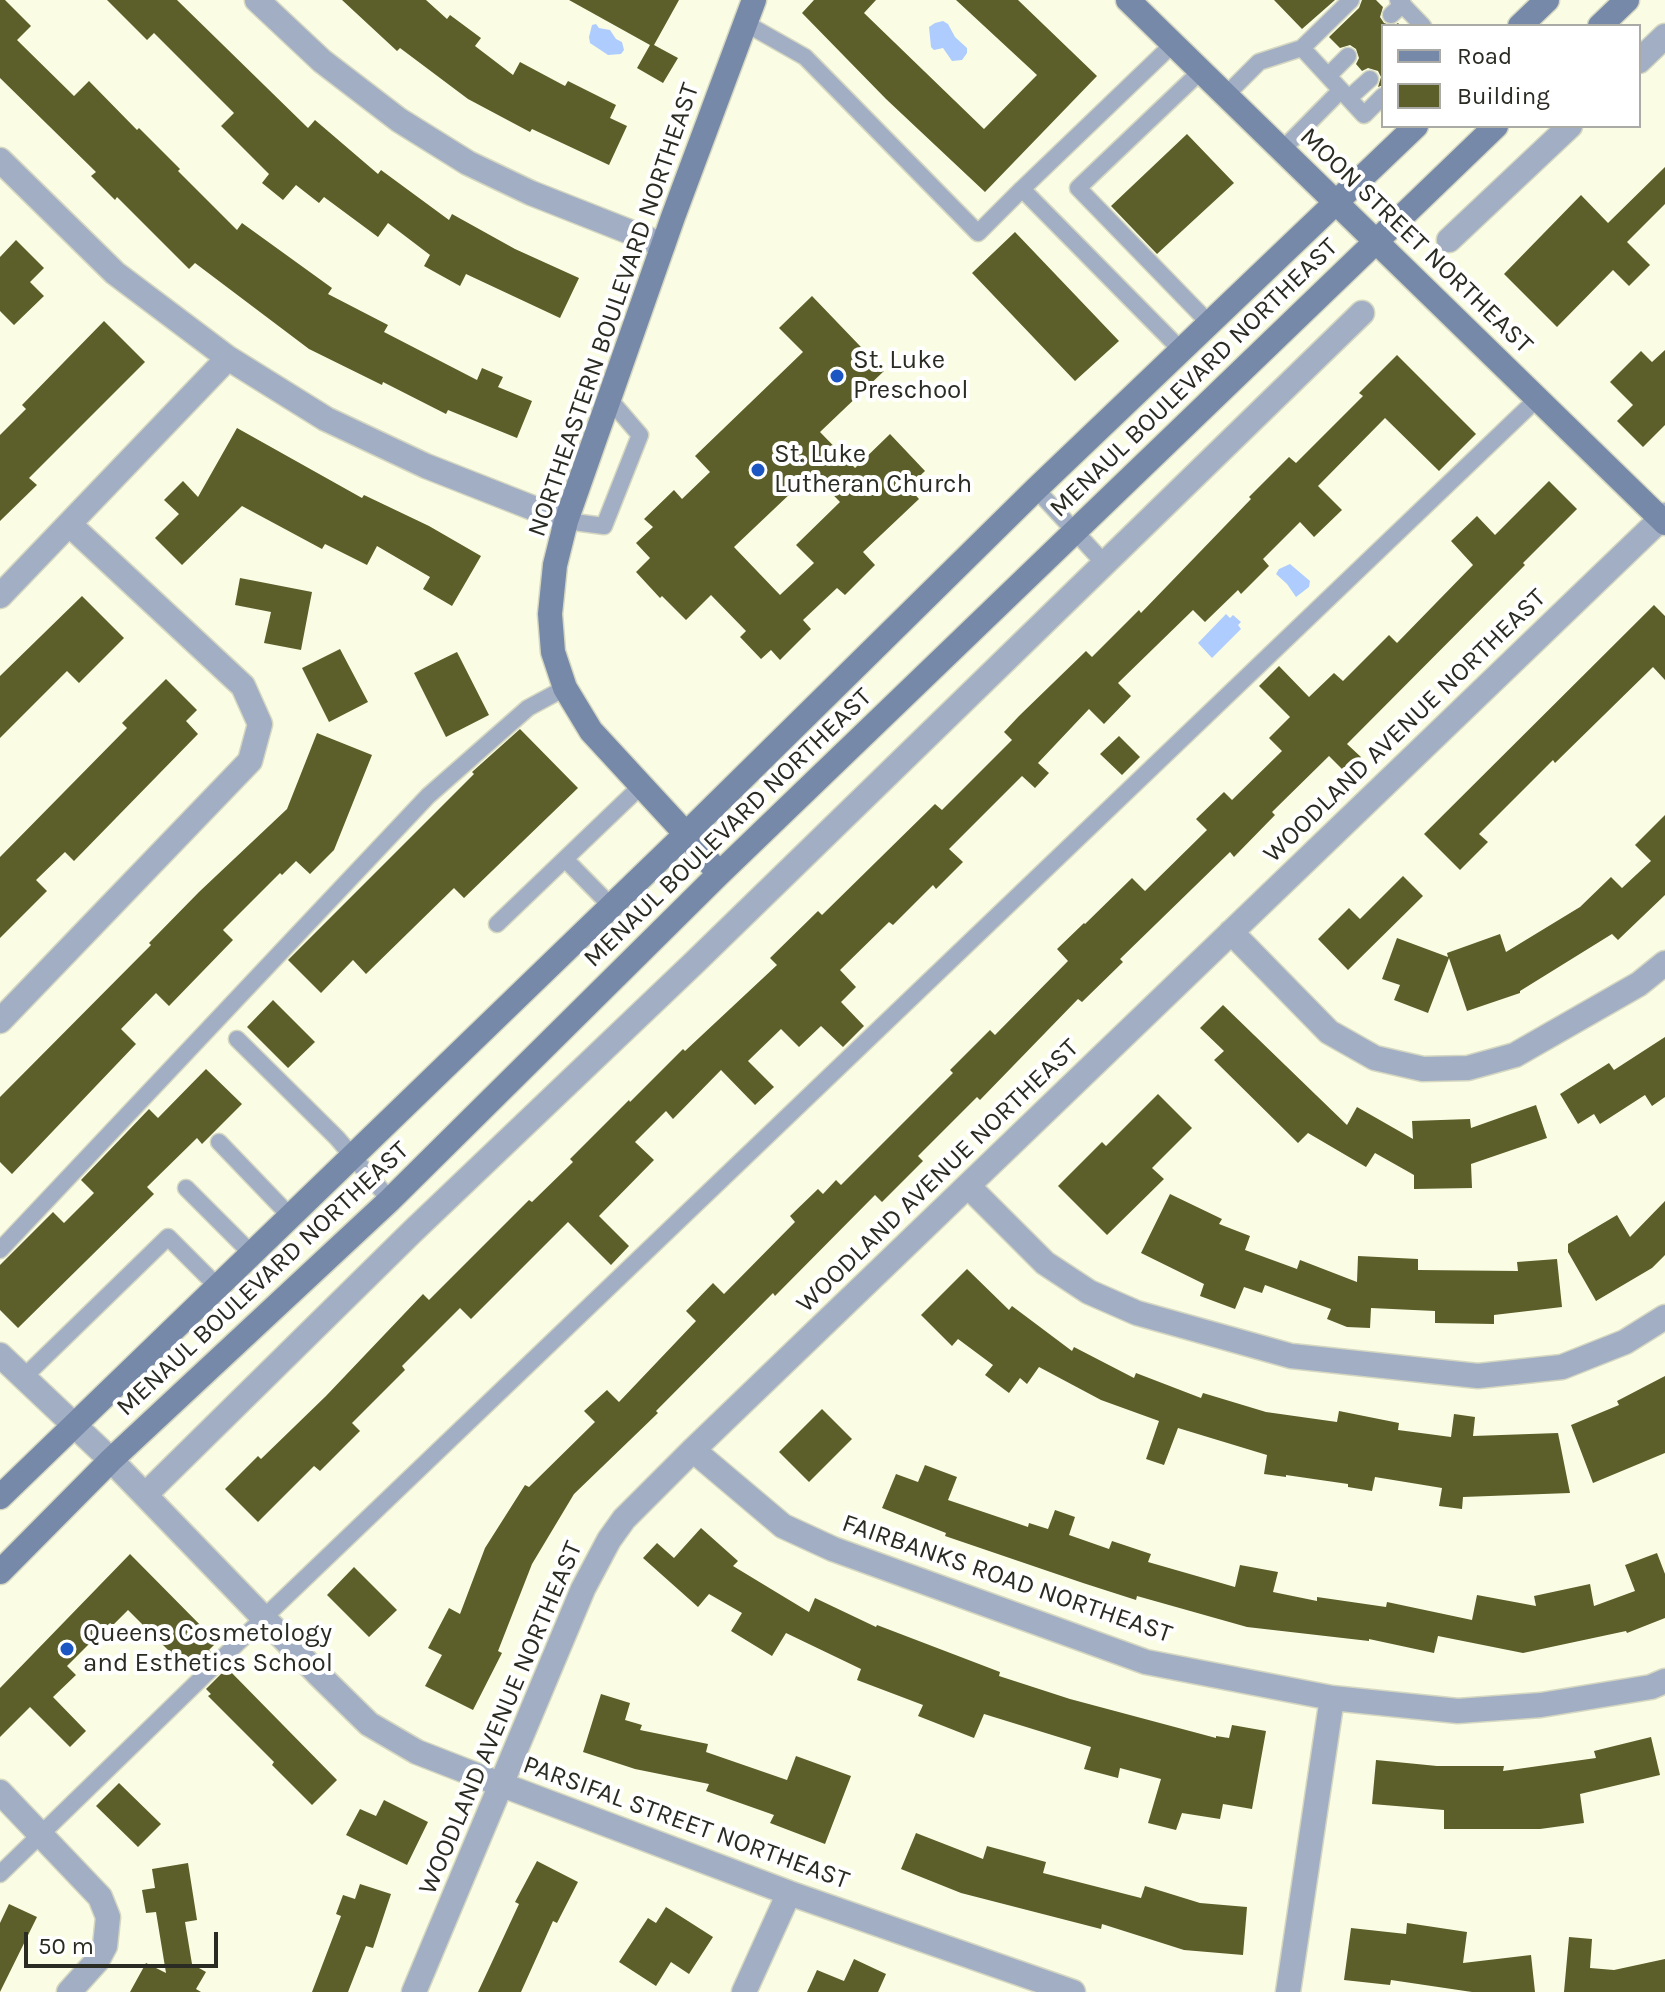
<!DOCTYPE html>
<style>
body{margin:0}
#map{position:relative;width:1665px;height:1992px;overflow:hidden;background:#fafde4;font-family:Karla,sans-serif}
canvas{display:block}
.legend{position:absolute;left:1381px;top:24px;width:260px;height:104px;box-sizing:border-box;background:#fff;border:2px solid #aaaaa7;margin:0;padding:10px 14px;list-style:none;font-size:24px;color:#2a2b22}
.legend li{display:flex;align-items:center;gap:16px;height:40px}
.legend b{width:40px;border:2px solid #aaaaa7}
.scale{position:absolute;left:24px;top:1932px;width:194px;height:36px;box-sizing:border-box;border:4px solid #2a2b22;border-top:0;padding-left:10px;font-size:24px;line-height:28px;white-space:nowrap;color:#2a2b22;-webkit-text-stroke:6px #fff;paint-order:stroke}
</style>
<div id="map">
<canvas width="1665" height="1992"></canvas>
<ul class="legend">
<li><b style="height:10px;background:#7789a8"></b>Road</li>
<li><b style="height:22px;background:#5c5f29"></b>Building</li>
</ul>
<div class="scale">50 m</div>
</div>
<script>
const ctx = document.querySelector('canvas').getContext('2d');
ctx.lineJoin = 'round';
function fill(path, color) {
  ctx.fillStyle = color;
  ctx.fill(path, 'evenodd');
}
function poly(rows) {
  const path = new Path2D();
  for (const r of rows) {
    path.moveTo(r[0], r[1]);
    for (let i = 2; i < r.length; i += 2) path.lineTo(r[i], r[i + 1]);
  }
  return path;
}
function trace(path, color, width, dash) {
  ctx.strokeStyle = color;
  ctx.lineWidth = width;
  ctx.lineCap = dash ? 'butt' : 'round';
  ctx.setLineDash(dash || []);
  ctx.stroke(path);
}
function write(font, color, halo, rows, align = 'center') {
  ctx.font = font + ' Karla,sans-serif';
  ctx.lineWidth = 8;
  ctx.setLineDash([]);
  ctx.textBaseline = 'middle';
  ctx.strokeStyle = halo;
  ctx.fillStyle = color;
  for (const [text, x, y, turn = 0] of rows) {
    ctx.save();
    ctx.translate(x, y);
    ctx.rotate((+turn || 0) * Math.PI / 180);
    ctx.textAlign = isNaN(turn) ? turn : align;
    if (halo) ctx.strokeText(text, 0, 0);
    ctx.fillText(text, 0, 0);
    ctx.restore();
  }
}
fill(poly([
 [943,21,948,24,955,37,967,48,967,53,962,60,952,61,943,48,934,50,931,47,929,27,935,23],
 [596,24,599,28,610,30,616,39,622,42,624,50,621,54,608,55,590,43,589,37,592,25],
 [1290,564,1310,581,1309,587,1296,597,1287,584,1276,574,1279,569],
 [1226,614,1230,618,1233,615,1241,622,1238,625,1241,629,1212,658,1198,643]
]), '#afccfe');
fill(poly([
 [0,0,5,0,31,26,17,40,74,96,89,81,137,130,139,128,180,169,178,171,237,230,242,223,332,288,328,294,388,325,384,332,477,380,482,368,503,377,498,387,532,401,517,438,448,410,446,414,383,382,382,385,309,349,195,263,189,269,117,197,115,200,91,176,96,172,0,78],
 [107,0,177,0,308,128,315,120,378,174,381,170,449,220,452,214,515,249,579,278,560,318,466,274,460,286,424,266,430,255,388,223,378,237,324,197,319,203,296,185,283,200,262,183,269,174,221,126,234,113,154,33,147,40],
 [342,0,426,0,447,19,450,15,481,38,475,46,513,75,520,62,565,86,568,81,616,105,610,118,627,126,609,165,532,129,530,132,468,99,400,48,397,51],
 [569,0,679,0,654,45,678,58,663,83,637,68,650,45],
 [814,0,876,0,864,13,984,129,1037,75,956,0,1018,0,1097,76,985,192,886,99,802,13],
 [1274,0,1335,0,1302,29],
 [1362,0,1376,0,1383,7,1380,17,1384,23,1393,26,1398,23,1401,26,1383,26,1383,85,1378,87,1381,77,1378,71,1368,68,1362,71,1356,64,1359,58,1356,49,1350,45,1340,48,1329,37,1359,8],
 [1187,134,1234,183,1157,254,1111,206],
 [1665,167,1665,204,1627,242,1650,265,1629,286,1613,270,1557,327,1504,274,1581,195,1608,223],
 [1015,232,1119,341,1075,381,972,273],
 [16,240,44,268,30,282,44,296,14,325,0,311,0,257],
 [812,296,884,371,820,432,855,468,890,434,925,471,908,487,919,499,863,552,875,565,845,595,837,588,803,620,811,629,780,660,771,650,761,659,740,637,746,631,711,595,686,620,662,596,660,598,636,572,650,558,636,543,653,527,644,519,674,490,682,499,710,472,695,456,803,352,779,328],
 [812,473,840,502,796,545,814,563,780,595,734,547],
 [104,321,145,362,29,478,37,485,0,521,0,435,26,409,22,405],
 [1665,350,1665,425,1643,447,1617,421,1633,405,1610,382,1641,351,1652,362],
 [1397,355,1476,434,1439,471,1385,418,1318,486,1342,510,1314,537,1300,522,1263,559,1269,566,1241,594,1238,590,1205,622,1193,610,1118,683,1131,696,1104,724,1089,709,1038,763,1049,773,1035,788,1022,776,949,849,963,862,936,889,933,885,893,925,889,922,840,970,856,987,841,1002,864,1026,843,1047,821,1026,799,1047,781,1029,748,1061,774,1087,755,1105,721,1070,673,1119,666,1111,635,1142,654,1160,599,1216,629,1246,611,1265,568,1222,471,1319,460,1308,402,1366,405,1370,352,1423,360,1431,320,1471,314,1466,258,1522,225,1489,258,1456,261,1459,326,1396,423,1294,429,1300,529,1200,532,1202,573,1162,570,1159,629,1100,630,1102,683,1049,685,1051,777,965,770,958,818,911,822,915,935,804,942,810,1012,740,1004,732,1019,716,1086,651,1092,657,1139,610,1141,613,1251,499,1249,497,1289,457,1296,463,1363,396,1359,393],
 [237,428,362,498,364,495,429,526,481,556,452,606,423,589,430,577,377,546,367,565,325,544,322,549,242,506,182,565,155,538,179,514,164,500,183,481,198,497],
 [1549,481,1577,509,1523,563,1525,565,1347,744,1361,757,1346,773,1329,756,1272,812,1275,815,1234,857,1230,852,1120,959,1123,962,1082,1002,1078,999,980,1100,977,1097,918,1156,923,1161,882,1202,875,1195,775,1296,773,1293,656,1411,658,1413,574,1494,532,1564,498,1651,502,1653,473,1710,425,1686,442,1655,428,1648,449,1608,460,1614,485,1548,525,1485,529,1487,595,1422,584,1411,607,1390,619,1402,696,1321,686,1311,713,1283,724,1294,795,1222,790,1216,818,1189,823,1194,836,1180,841,1185,953,1073,950,1070,990,1030,995,1035,1068,961,1057,949,1084,923,1085,924,1132,878,1145,891,1207,830,1196,819,1224,792,1232,800,1282,751,1269,738,1290,717,1259,686,1279,666,1309,697,1334,673,1343,681,1389,635,1397,643,1473,565,1451,541,1477,516,1495,535],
 [240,578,312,592,301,650,264,643,271,612,235,605],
 [82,596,124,638,79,683,67,671,0,738,0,676],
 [1654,605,1665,616,1665,680,1653,667,1555,763,1553,760,1479,834,1488,842,1460,870,1424,834],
 [340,649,368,702,329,722,302,668],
 [457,652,489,715,446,737,414,673],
 [166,679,197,710,186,721,198,734,74,861,65,852,36,880,47,891,0,938,0,857,127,728,122,723],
 [520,729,578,788,464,898,454,888,366,974,353,960,321,993,288,960,474,774,472,772],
 [317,733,372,755,334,850,310,874,296,861,282,875,280,873,223,930,233,940,169,1006,156,993,121,1029,136,1044,12,1174,0,1162,0,1097,151,945,149,943,199,892,287,809],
 [1119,736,1140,757,1122,775,1100,754],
 [1665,815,1665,895,1618,940,1612,934,1520,991,1520,993,1467,1011,1449,958,1428,1013,1394,1000,1400,985,1382,979,1397,938,1448,957,1447,953,1500,934,1506,952,1580,907,1611,877,1622,888,1651,861,1635,845],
 [1403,876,1423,896,1348,970,1318,939,1349,908,1360,919],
 [273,1000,315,1042,288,1068,247,1027],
 [1223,1005,1347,1125,1357,1107,1413,1139,1412,1121,1470,1119,1471,1128,1536,1105,1547,1138,1471,1164,1472,1188,1414,1189,1414,1175,1375,1153,1366,1167,1308,1133,1298,1143,1214,1060,1224,1051,1200,1028],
 [1665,1037,1665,1097,1652,1106,1645,1095,1600,1124,1594,1114,1578,1124,1560,1094,1609,1063,1614,1070],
 [206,1069,242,1104,202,1144,197,1138,147,1187,154,1194,18,1328,0,1310,0,1265,53,1212,64,1223,94,1193,81,1180,149,1109,158,1118],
 [1158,1094,1192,1128,1152,1168,1164,1179,1107,1235,1058,1186,1102,1142,1106,1146],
 [1170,1194,1222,1219,1219,1224,1250,1236,1245,1250,1297,1269,1300,1260,1357,1282,1358,1256,1418,1259,1418,1270,1518,1271,1517,1262,1557,1259,1562,1307,1494,1315,1494,1324,1435,1323,1435,1311,1371,1308,1370,1328,1347,1327,1327,1319,1331,1309,1265,1285,1262,1293,1244,1287,1235,1309,1200,1296,1204,1284,1141,1253],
 [1665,1201,1665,1255,1652,1268,1596,1301,1568,1252,1568,1244,1617,1215,1630,1237],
 [967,1269,1009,1310,1012,1306,1072,1351,1074,1347,1134,1378,1136,1373,1201,1398,1203,1393,1266,1412,1337,1422,1339,1411,1399,1423,1398,1430,1451,1437,1454,1414,1475,1417,1473,1436,1558,1433,1570,1493,1463,1497,1462,1509,1439,1506,1442,1488,1375,1477,1372,1491,1348,1487,1348,1484,1286,1475,1286,1477,1264,1474,1267,1455,1178,1428,1164,1465,1146,1459,1159,1421,1101,1400,1039,1367,1027,1384,1020,1378,1009,1393,985,1375,993,1365,958,1339,952,1346,921,1315],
 [1665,1376,1665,1453,1593,1483,1571,1425,1619,1405,1617,1401],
 [822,1409,852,1439,809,1482,779,1452],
 [925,1465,957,1477,948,1500,1028,1527,1029,1523,1048,1529,1055,1510,1075,1517,1069,1535,1109,1549,1112,1541,1151,1554,1148,1562,1235,1587,1240,1565,1278,1572,1273,1592,1317,1601,1317,1597,1386,1607,1387,1602,1472,1620,1477,1595,1536,1606,1534,1596,1590,1584,1594,1606,1635,1591,1625,1565,1657,1553,1665,1574,1665,1618,1627,1633,1626,1631,1523,1653,1438,1636,1434,1653,1369,1639,1369,1641,1247,1627,1137,1596,1136,1600,1083,1583,945,1536,946,1533,882,1508,896,1474,918,1482],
 [701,1528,738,1561,733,1566,809,1612,815,1598,876,1627,877,1625,1000,1672,999,1676,1070,1699,1216,1738,1216,1736,1229,1738,1232,1725,1266,1731,1252,1809,1223,1804,1220,1819,1182,1813,1176,1830,1148,1823,1161,1779,1120,1768,1118,1778,1084,1769,1091,1747,984,1714,974,1738,918,1716,923,1705,857,1680,861,1669,786,1633,772,1656,731,1631,742,1613,709,1594,698,1607,643,1558,657,1543,674,1558],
 [130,1554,217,1642,209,1650,212,1653,191,1673,128,1610,113,1625,110,1623,67,1666,76,1675,53,1697,86,1731,70,1747,30,1707,0,1737,0,1688],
 [354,1567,397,1610,369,1637,327,1595],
 [227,1668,337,1780,312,1805,272,1765,274,1762,208,1696,211,1694,206,1689],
 [601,1694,630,1703,625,1720,642,1725,640,1730,708,1744,706,1752,787,1780,796,1756,851,1776,825,1844,770,1823,774,1815,706,1791,709,1784,635,1769,583,1752],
 [1651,1737,1660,1775,1580,1794,1584,1823,1540,1829,1444,1829,1444,1810,1372,1804,1376,1760,1437,1766,1504,1766,1503,1771,1596,1758,1594,1751],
 [119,1783,161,1824,138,1847,96,1806],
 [384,1800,428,1822,407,1865,346,1835,360,1809,376,1816],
 [916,1833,983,1859,987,1846,1046,1862,1043,1873,1141,1898,1145,1886,1200,1903,1247,1907,1243,1955,1184,1950,1102,1924,1101,1929,961,1893,901,1869],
 [537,1861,578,1882,557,1923,553,1921,521,1992,478,1992,519,1904,515,1902],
 [188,1863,197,1920,185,1922,192,1964,206,1972,196,1989,201,1992,130,1992,146,1963,166,1973,156,1912,146,1913,142,1890,155,1888,152,1869],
 [360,1884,391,1894,373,1948,366,1946,348,1992,312,1992,341,1916,336,1914,343,1895,355,1899],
 [9,1904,37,1917,0,1992,0,1923],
 [666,1907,713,1937,689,1974,671,1962,656,1986,619,1962,648,1918,656,1923],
 [1407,1923,1467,1932,1463,1963,1531,1955,1535,1992,1472,1992,1391,1980,1390,1985,1344,1980,1351,1928,1406,1934],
 [1569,1937,1592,1939,1590,1968,1614,1970,1665,1959,1665,1992,1564,1992],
 [854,1959,886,1974,878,1992,807,1992,817,1970,844,1981]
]), '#5c5f29');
const lane = poly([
 [1351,0,1302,48,1364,115,1383,96],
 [1398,0,1423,26],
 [1391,15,1403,4],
 [745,23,805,57,978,233,1022,189,1182,351],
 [1201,71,1078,188,1209,323],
 [1328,76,1348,56],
 [1226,95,1259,62,1302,48],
 [1349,98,1370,79],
 [1282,150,1341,90],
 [1022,189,1173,44],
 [1036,489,1104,563],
 [566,521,604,526,640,435,610,400],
 [565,859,611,906],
 [497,924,641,786],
 [237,1039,337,1138,390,1200],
 [219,1142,291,1217],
 [186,1188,252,1254],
 [0,1250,428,796,528,708,565,688],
 [24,1377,168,1237,218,1287],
 [0,1874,251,1630,1538,398]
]);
const street = poly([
 [257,0,322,61,399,120,468,163,531,193,663,245],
 [1639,61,1665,36],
 [0,160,115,273,228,358,326,419,426,466,566,521],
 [1449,240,1570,126],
 [0,596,228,358],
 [1231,932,1329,1032,1375,1058,1423,1069,1468,1068,1515,1055,1639,984,1665,963],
 [0,1021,250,761,260,724,243,686,69,524],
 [968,1186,1045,1263,1089,1292,1137,1313,1291,1356,1478,1376,1562,1367,1625,1342,1665,1317],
 [0,1355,111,1460,319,1675,369,1724,417,1752,476,1775,789,1893,1073,1992],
 [693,1450,783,1526,833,1549,1146,1662,1332,1698,1458,1711,1541,1705,1651,1687,1665,1681],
 [145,1495,413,1231,694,963,1362,313],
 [0,1792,100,1897,108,1917,105,1946,97,1961,69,1992],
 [414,1992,583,1589,609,1540,624,1519,693,1450,1665,515],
 [744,1992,789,1893],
 [1288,1992,1332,1698]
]);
const secondary = poly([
 [1128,0,1665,523],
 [1520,26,1547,0],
 [1600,26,1627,0],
 [719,874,686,834,591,731,565,688,553,652,550,614,555,565,566,521,673,217,754,0],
 [0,1497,686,834,1036,489,1416,126],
 [0,1572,111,1460,390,1200,719,874,1496,126]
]);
trace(lane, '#d5d7c1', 19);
trace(street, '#d5d7c1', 27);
trace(secondary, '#d5d7c1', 27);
trace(lane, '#a1aec4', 16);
trace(street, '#a1aec4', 24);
trace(secondary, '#7789a8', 24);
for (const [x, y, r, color] of [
 [837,376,8,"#1b56c2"],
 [758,470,8,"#1b56c2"],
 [67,1649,8,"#1b56c2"]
]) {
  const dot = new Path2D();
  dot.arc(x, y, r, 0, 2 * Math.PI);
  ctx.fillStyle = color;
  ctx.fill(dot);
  trace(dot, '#fff', 3);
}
write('26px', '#2a2b22', '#fff', [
 ["MOON STREET NORTHEAST",1416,241,44],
 ["NORTHEASTERN BOULEVARD NORTHEAST",614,310,-71],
 ["MENAUL BOULEVARD NORTHEAST",1194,378,-44],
 ["WOODLAND AVENUE NORTHEAST",1405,726,-44],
 ["MENAUL BOULEVARD NORTHEAST",728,828,-44],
 ["WOODLAND AVENUE NORTHEAST",938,1176,-44],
 ["MENAUL BOULEVARD NORTHEAST",263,1279,-43],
 ["FAIRBANKS ROAD NORTHEAST",1007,1579,19],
 ["WOODLAND AVENUE NORTHEAST",501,1718,-67],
 ["PARSIFAL STREET NORTHEAST",686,1823,20]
]);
write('26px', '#2a2b22', '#fff', [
 ["St. Luke",853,361],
 ["Preschool",853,391],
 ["St. Luke",774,455],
 ["Lutheran Church",774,485],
 ["Queens Cosmetology",83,1634],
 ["and Esthetics School",83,1664]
], 'left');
</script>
